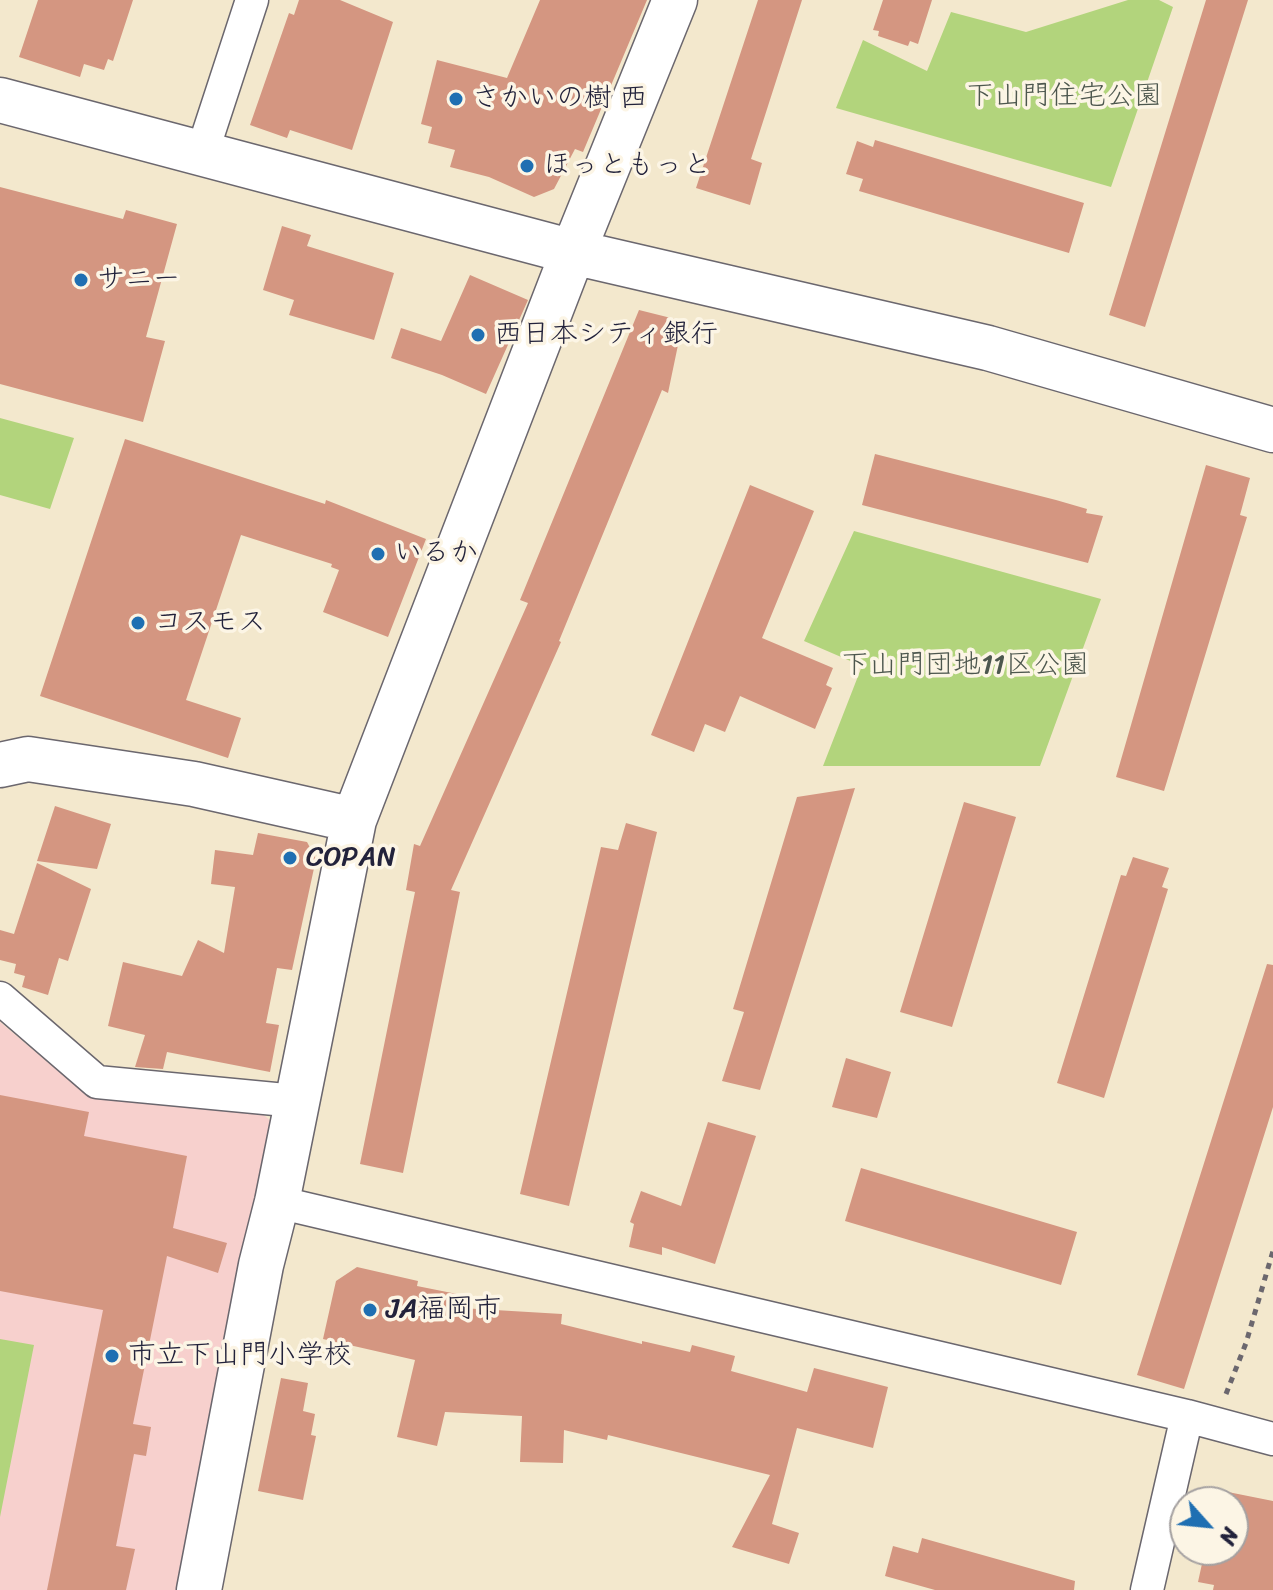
<!DOCTYPE html>
<meta charset="utf-8">
<style>
body{margin:0}
#map{position:relative;width:1273px;height:1590px;overflow:hidden;background:#f3e8cd;font-family:Sriracha,sans-serif}
canvas{display:block}
.north{position:absolute;left:1169px;top:1486px;width:80px;height:80px;box-sizing:border-box;background:#fcf5e5;border:2px solid #a5a1a1;border-radius:50%;rotate:117deg;font-size:22px;font-weight:700;line-height:32px;text-align:center;color:#22223b}
.north::after{content:'';display:block;margin:auto;width:28px;height:36px;background:#1f6fb2;clip-path:polygon(50% 0,100% 100%,50% 72%,0 100%)}
</style>
<div id="map">
<canvas width="1273" height="1590"></canvas>
<div class="north">N</div>
</div>
<script>
const ctx = document.querySelector('canvas').getContext('2d');
ctx.lineJoin = 'round';
function fill(path, color) {
  ctx.fillStyle = color;
  ctx.fill(path, 'evenodd');
}
function poly(rows) {
  const path = new Path2D();
  for (const r of rows) {
    path.moveTo(r[0], r[1]);
    for (let i = 2; i < r.length; i += 2) path.lineTo(r[i], r[i + 1]);
  }
  return path;
}
function trace(path, color, width, dash) {
  ctx.strokeStyle = color;
  ctx.lineWidth = width;
  ctx.lineCap = dash ? 'butt' : 'round';
  ctx.setLineDash(dash || []);
  ctx.stroke(path);
}
function write(font, color, halo, rows, align = 'center') {
  ctx.font = font + ' Sriracha,"Klee One",sans-serif';
  ctx.lineWidth = 7;
  ctx.setLineDash([]);
  ctx.textBaseline = 'middle';
  ctx.strokeStyle = halo;
  ctx.fillStyle = color;
  for (const [text, x, y, turn = 0] of rows) {
    ctx.save();
    ctx.translate(x, y);
    ctx.rotate((+turn || 0) * Math.PI / 180);
    ctx.textAlign = isNaN(turn) ? turn : align;
    if (halo) ctx.strokeText(text, 0, 0);
    ctx.fillText(text, 0, 0);
    ctx.restore();
  }
}
fill(poly([
 [0,1022,89,1097,254,1107,271,1121,178,1590,0,1590]
]), '#f7d0cd');
fill(poly([
 [1128,0,1159,0,1173,7,1111,187,836,108,863,40,927,71,951,12,1026,32],
 [0,418,74,438,50,509,0,495],
 [854,531,1101,599,1040,766,823,766,862,666,804,641],
 [0,1339,34,1345,0,1517]
]), '#b2d47c');
fill(poly([
 [38,0,133,0,113,61,108,59,104,70,84,64,80,77,19,57],
 [299,0,340,0,393,22,352,150,290,130,287,138,250,125,289,13,294,15],
 [540,0,647,0,583,152,575,149,554,189,534,197,489,177,450,167,455,150,428,143,432,127,421,124,437,60,507,78],
 [758,0,802,0,751,159,762,163,750,205,696,188],
 [883,0,932,0,918,44,910,41,908,46,878,36,879,31,873,30],
 [1206,0,1248,0,1145,327,1109,315],
 [875,140,1084,203,1069,253,859,191,863,179,846,174,857,141,873,147],
 [0,187,123,219,126,210,177,224,146,337,165,341,143,422,0,384],
 [282,226,311,235,307,246,394,273,374,340,289,315,294,300,263,290],
 [470,275,528,300,486,394,442,375,391,358,401,328,441,341],
 [639,310,683,321,668,393,662,390,559,641,561,642,451,890,460,892,403,1173,360,1164,415,892,406,890,414,844,420,846,528,603,520,600],
 [125,439,325,504,326,500,426,539,388,637,323,612,339,570,331,567,332,564,241,535,186,700,241,718,228,758,40,696],
 [875,454,1056,500,1087,509,1086,513,1103,516,1088,563,862,505],
 [1206,465,1250,478,1240,515,1247,517,1164,791,1116,777],
 [750,485,814,511,762,638,833,668,826,685,832,688,815,729,740,696,725,732,705,724,694,752,651,735],
 [855,788,760,1090,722,1081,744,1012,733,1009,797,797],
 [964,802,1016,817,952,1027,900,1012],
 [55,806,111,824,97,869,37,861],
 [626,823,657,832,569,1206,520,1194,601,847,618,850],
 [258,833,307,842,316,859,292,970,277,968,266,1023,279,1025,270,1072,167,1052,163,1069,135,1067,145,1035,108,1026,123,962,182,976,198,940,224,953,235,887,211,884,215,850,253,855],
 [1133,857,1169,868,1162,887,1168,889,1104,1098,1057,1083,1121,875,1126,876],
 [37,863,91,889,68,961,59,958,48,995,22,987,25,976,14,973,16,964,0,960,0,930,14,934],
 [1267,964,1273,965,1273,1107,1184,1389,1137,1375],
 [846,1058,891,1072,877,1118,832,1107],
 [0,1095,89,1112,84,1136,187,1156,173,1228,227,1243,218,1273,167,1256,133,1424,151,1427,146,1456,134,1454,116,1546,135,1549,126,1590,47,1590,103,1310,0,1291],
 [708,1122,756,1136,715,1264,662,1247,662,1255,629,1247,634,1224,630,1222,641,1191,681,1206],
 [861,1168,1077,1232,1061,1285,845,1221],
 [357,1267,418,1281,417,1286,462,1295,461,1308,562,1314,561,1324,642,1344,642,1341,690,1352,692,1345,735,1356,731,1371,807,1392,814,1368,888,1387,873,1448,797,1428,772,1524,799,1533,789,1564,732,1547,770,1475,608,1435,607,1440,564,1430,563,1463,520,1462,522,1416,445,1412,437,1446,397,1437,415,1360,323,1339,336,1281],
 [281,1378,308,1383,303,1411,315,1414,311,1435,316,1436,303,1500,258,1491],
 [1218,1490,1273,1501,1273,1590,1213,1590,1214,1585,1198,1582,1205,1550,1233,1550,1233,1502,1215,1502],
 [922,1538,1075,1581,1074,1590,935,1590,885,1576,893,1546,918,1553]
]), '#d49681');
const street = poly([
 [202,153,252,0],
 [0,998,97,1082,296,1101],
 [277,1202,1187,1416,1273,1439],
 [1147,1590,1187,1416]
]);
const secondary = poly([
 [0,100,573,252,988,348,1273,430],
 [0,765,28,759,194,784,354,820],
 [199,1590,261,1265,277,1202,354,820,573,252,675,0]
]);
trace(street, '#6b676e', 35);
trace(secondary, '#6b676e', 47);
trace(poly([
 [1226,1394,1246,1343,1273,1251]
]), '#6b676e', 5, [6, 6]);
trace(street, '#fff', 32);
trace(secondary, '#fff', 44);
for (const [x, y, r, color] of [
 [456,99,8,"#1f6fb2"],
 [527,166,8,"#1f6fb2"],
 [81,280,8,"#1f6fb2"],
 [478,335,8,"#1f6fb2"],
 [378,554,8,"#1f6fb2"],
 [138,623,8,"#1f6fb2"],
 [290,858,8,"#1f6fb2"],
 [370,1310,8,"#1f6fb2"],
 [112,1356,8,"#1f6fb2"]
]) {
  const dot = new Path2D();
  dot.arc(x, y, r, 0, 2 * Math.PI);
  ctx.fillStyle = color;
  ctx.fill(dot);
  trace(dot, '#fcf5e5', 3);
}
write('28px', '#4d574e', '#fcf5e5', [
 ["下山門住宅公園",1064,97],
 ["下山門団地11区公園",965,666]
]);
write('28px', '#22223b', '#fcf5e5', [
 ["さかいの樹 西",472,99],
 ["ほっともっと",543,166],
 ["サニー",97,280],
 ["西日本シティ銀行",494,335],
 ["いるか",394,554],
 ["コスモス",154,623],
 ["COPAN",306,858],
 ["JA福岡市",386,1310],
 ["市立下山門小学校",128,1356]
], 'left');
</script>
